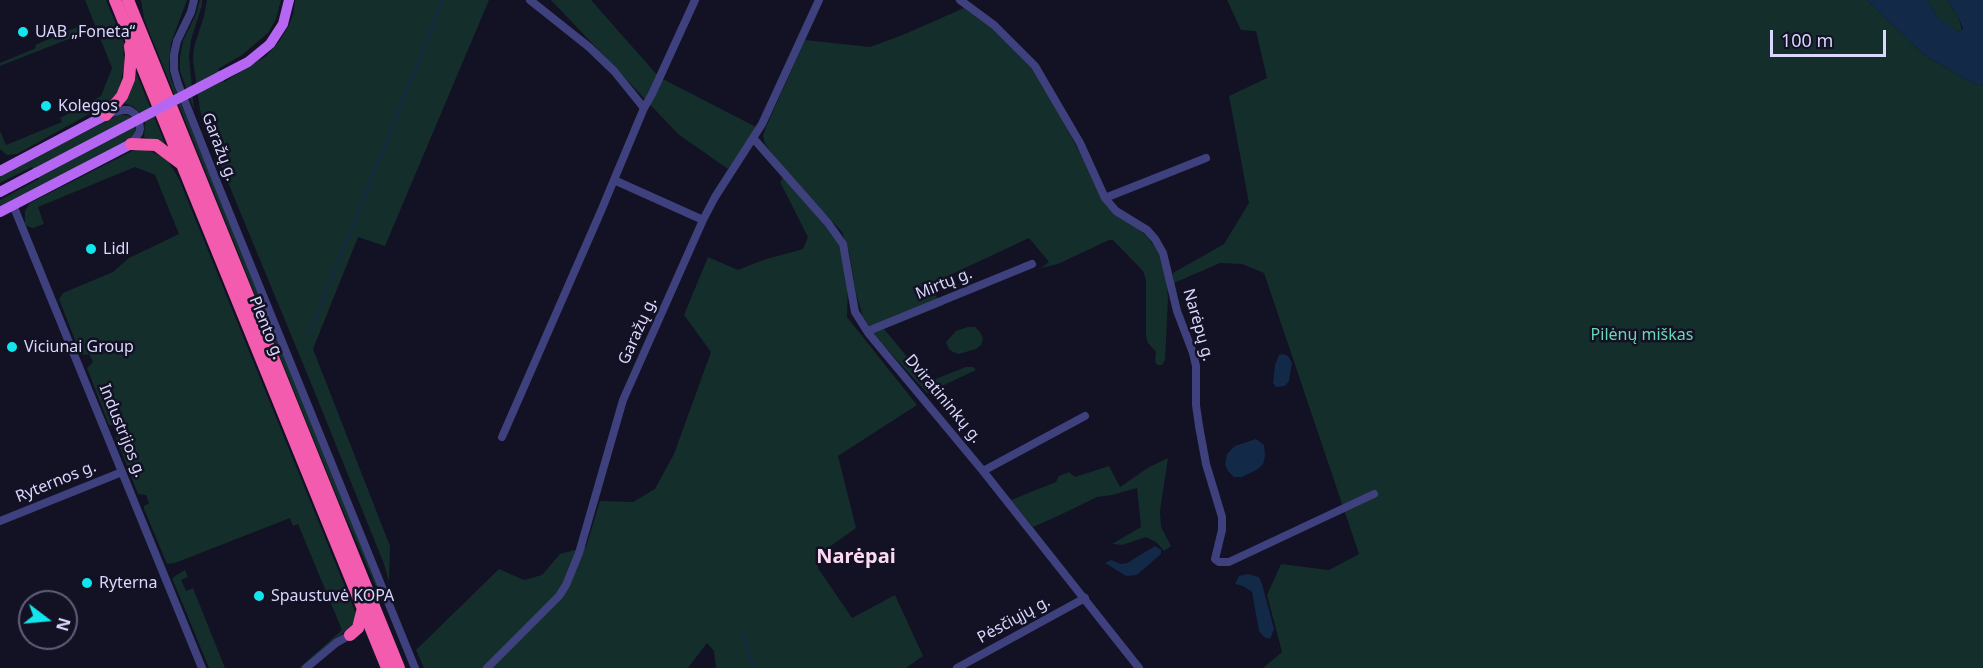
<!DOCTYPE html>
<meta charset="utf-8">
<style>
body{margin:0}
#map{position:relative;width:1983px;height:668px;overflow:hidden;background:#131124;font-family:"Noto Sans",sans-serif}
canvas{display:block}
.north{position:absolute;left:18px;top:590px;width:60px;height:60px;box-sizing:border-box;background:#131124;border:2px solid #62607a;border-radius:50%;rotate:106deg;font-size:16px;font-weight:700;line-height:24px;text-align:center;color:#d9d7fc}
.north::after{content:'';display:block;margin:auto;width:21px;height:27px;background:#12e5ed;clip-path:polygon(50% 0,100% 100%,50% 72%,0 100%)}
.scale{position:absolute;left:1770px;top:30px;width:116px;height:27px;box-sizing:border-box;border:3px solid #d9d7fc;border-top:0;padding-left:8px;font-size:18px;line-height:21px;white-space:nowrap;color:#d9d7fc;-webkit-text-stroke:4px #131124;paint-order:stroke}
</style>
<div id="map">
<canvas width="1983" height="668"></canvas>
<div class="north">N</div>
<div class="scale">100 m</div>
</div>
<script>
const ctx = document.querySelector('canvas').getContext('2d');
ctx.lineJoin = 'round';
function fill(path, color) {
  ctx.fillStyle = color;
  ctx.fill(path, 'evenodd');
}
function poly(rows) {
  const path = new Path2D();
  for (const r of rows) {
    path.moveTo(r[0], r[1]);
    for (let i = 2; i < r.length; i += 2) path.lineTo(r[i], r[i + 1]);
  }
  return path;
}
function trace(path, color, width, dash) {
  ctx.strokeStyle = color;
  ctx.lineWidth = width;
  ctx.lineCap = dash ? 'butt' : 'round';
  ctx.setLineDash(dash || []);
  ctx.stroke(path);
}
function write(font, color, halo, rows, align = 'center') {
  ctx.font = font + ' "Noto Sans",sans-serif';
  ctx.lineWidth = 5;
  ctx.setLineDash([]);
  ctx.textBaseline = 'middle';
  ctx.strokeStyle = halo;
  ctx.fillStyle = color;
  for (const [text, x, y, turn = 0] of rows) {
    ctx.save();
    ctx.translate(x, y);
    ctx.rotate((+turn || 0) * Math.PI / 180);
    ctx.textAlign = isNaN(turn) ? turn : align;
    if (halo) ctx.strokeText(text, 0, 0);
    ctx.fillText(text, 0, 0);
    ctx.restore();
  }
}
fill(poly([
 [85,0,106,0,127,50,123,51,125,63,119,89,112,100,100,108,17,154,7,155,0,149,0,131,6,145,62,122,60,118,101,96,112,68],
 [141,0,187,0,171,43,169,68,171,79,384,600,382,601,338,499,274,342,144,19],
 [200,0,202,0,202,5,191,40,189,56,194,110,180,71,180,57,183,41,196,14],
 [207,0,281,0,276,19,268,33,242,55,218,69,224,82,266,56,278,43,288,27,293,15,295,0,489,0,385,246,358,237,313,349,390,546,389,582,384,564,313,388,203,122,200,110,193,60,194,47,204,16],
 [551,0,591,0,659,77,756,127,728,169,678,134],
 [1227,0,1867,0,1923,54,1972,83,1983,86,1983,668,1263,668,1282,652,1267,595,1281,564,1329,570,1359,554,1264,273,1242,264,1220,263,1174,283,1173,273,1224,244,1249,203,1229,96,1267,78,1256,31,1241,30],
 [1927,0,1947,0,1959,18,1962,31,1956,32,1937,17],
 [964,8,993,28,1022,55,1039,76,1093,178,1102,198,1147,236,1159,253,1166,271,1168,299,1165,360,1162,365,1158,365,1155,362,1156,352,1148,343,1146,337,1146,280,1143,271,1113,240,1109,240,1058,264,1041,268,1049,262,1029,238,933,283,937,298,944,305,884,329,928,382,966,367,973,367,976,370,927,393,876,337,863,317,856,293,849,252,842,232,786,171,765,144,763,136,766,127,805,40,870,47,905,34],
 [84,24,84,28,79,31,79,35,0,66,0,63,36,48,35,45],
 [135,70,166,146,157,141,144,137,145,121,141,113,132,106,123,103],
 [120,114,129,116,135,125,135,131,127,142,0,206,0,200,39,179,32,167,0,183,0,176],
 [141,149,150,151,167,159,179,179,357,616,353,624,303,668,299,668,342,630,298,524,293,526,290,518,175,563,167,564,144,509,144,506,149,503,146,495,138,494,116,438,121,434,118,426,109,425,87,368,93,362,89,354,84,355,80,353,59,299,63,293,113,272,129,258,179,234,155,175,135,167,38,207,44,224,33,228,27,226,25,224,25,211,30,203,132,151],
 [784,176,838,241,848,286,847,317,917,405,838,456,856,528,818,555,818,568,852,618,895,595,923,656,906,668,716,668,714,651,707,643,688,668,424,668,416,650,499,569,524,580,542,575,560,554,586,547,600,501,633,502,655,489,674,454,711,352,684,315,708,257,738,270,763,260,803,249,808,237,780,182],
 [968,327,975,327,980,332,983,339,981,345,976,349,959,354,953,352,949,349,946,342,956,331],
 [1168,458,1160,511,1161,527,1171,546,1164,551,1156,542,1146,537,1122,545,1112,544,1141,527,1137,488,1112,495,1097,497,1058,516,1033,527,1011,500,1056,482,1059,476,1069,472,1075,477,1109,466,1120,487,1149,467],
 [185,570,188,577,181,580,186,591,193,588,225,668,209,668,174,583,172,579,175,576]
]), '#142e2b');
fill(poly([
 [1867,0,1927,0,1937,17,1959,32,1963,29,1959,18,1947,0,1983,0,1983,86,1972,83,1923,54],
 [1283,354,1288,356,1292,363,1289,381,1285,386,1276,387,1273,383,1275,365,1279,355],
 [1256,439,1264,445,1265,456,1263,464,1258,469,1242,477,1234,477,1228,471,1225,465,1227,454,1235,446],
 [1155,546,1161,550,1161,554,1137,575,1126,576,1105,563,1111,560,1121,564,1127,563],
 [1248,574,1259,577,1262,584,1274,629,1270,639,1264,637,1259,631,1252,592,1243,586,1235,584,1239,576]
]), '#122947');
trace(poly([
 [310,332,443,0],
 [742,629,753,668]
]), '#122947', 2);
trace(poly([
 [194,0,191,12,177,41,174,55,174,70,178,84,218,185,415,668],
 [530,0,589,47,614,71,644,108],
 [960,0,994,25,1035,66,1080,143,1105,198,1116,211,1147,230,1155,239,1163,253,1177,311,1193,353,1196,366,1196,405,1199,426,1206,464,1222,517,1222,530,1215,559,1219,562,1229,562,1374,494],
 [108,114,123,110,129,110,135,114,139,121,140,129,139,133,131,144],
 [753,138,828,223,843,244,855,312,869,334,983,471,1139,668],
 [614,180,703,220],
 [1105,198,1206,158],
 [13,205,202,668],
 [868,331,1032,264],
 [502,437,601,211,644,108,652,94,695,0],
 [983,471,1085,416],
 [0,521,122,472],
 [306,668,336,643,350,635],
 [487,668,559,596,566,585,579,553,623,400,703,220,715,197,762,124,819,0],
 [957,668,1085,598]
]), '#3f417f', 8);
trace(poly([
 [221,76,248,62,270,44,283,24,289,0],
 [0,171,106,115],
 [0,192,36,173],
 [0,212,131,144]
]), '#b566f3', 10);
trace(poly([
 [115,0,387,668],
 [128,0,399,668],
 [106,115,122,96,129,79,131,55,130,46],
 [131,144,156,145,180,163],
 [350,635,358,628,363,608]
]), '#f35bae', 12);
trace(poly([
 [36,173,221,76]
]), '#b566f3', 10);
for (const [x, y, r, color] of [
 [23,32,6,"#12e5ed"],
 [46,106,6,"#12e5ed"],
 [91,249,6,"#12e5ed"],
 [12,347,6,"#12e5ed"],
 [87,583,6,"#12e5ed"],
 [259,596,6,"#12e5ed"]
]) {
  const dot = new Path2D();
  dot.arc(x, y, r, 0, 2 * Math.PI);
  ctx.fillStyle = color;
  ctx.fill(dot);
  trace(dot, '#131124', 2);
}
write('16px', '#d9d7fc', '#131124', [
 ["UAB „Foneta“",35,32],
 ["Kolegos",58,106],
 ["Lidl",103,249],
 ["Viciunai Group",24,347],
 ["Ryterna",99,583],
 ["Spaustuvė KOPA",271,596]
], 'left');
write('16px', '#d9d7fc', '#131124', [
 ["Garažų g.",219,147,69],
 ["Mirtų g.",944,284,-22],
 ["Narėpų g.",1198,325,74],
 ["Plento g.",266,328,68],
 ["Garažų g.",638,331,-66],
 ["Dviratininkų g.",943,399,50],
 ["Industrijos g.",122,431,68],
 ["Ryternos g.",56,482,-22],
 ["Pėsčiųjų g.",1014,620,-29]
]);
write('16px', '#68d7b4', '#131124', [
 ["Pilėnų miškas",1642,335]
]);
write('bold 20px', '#fcd9f1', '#131124', [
 ["Narėpai",856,557]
]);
</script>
